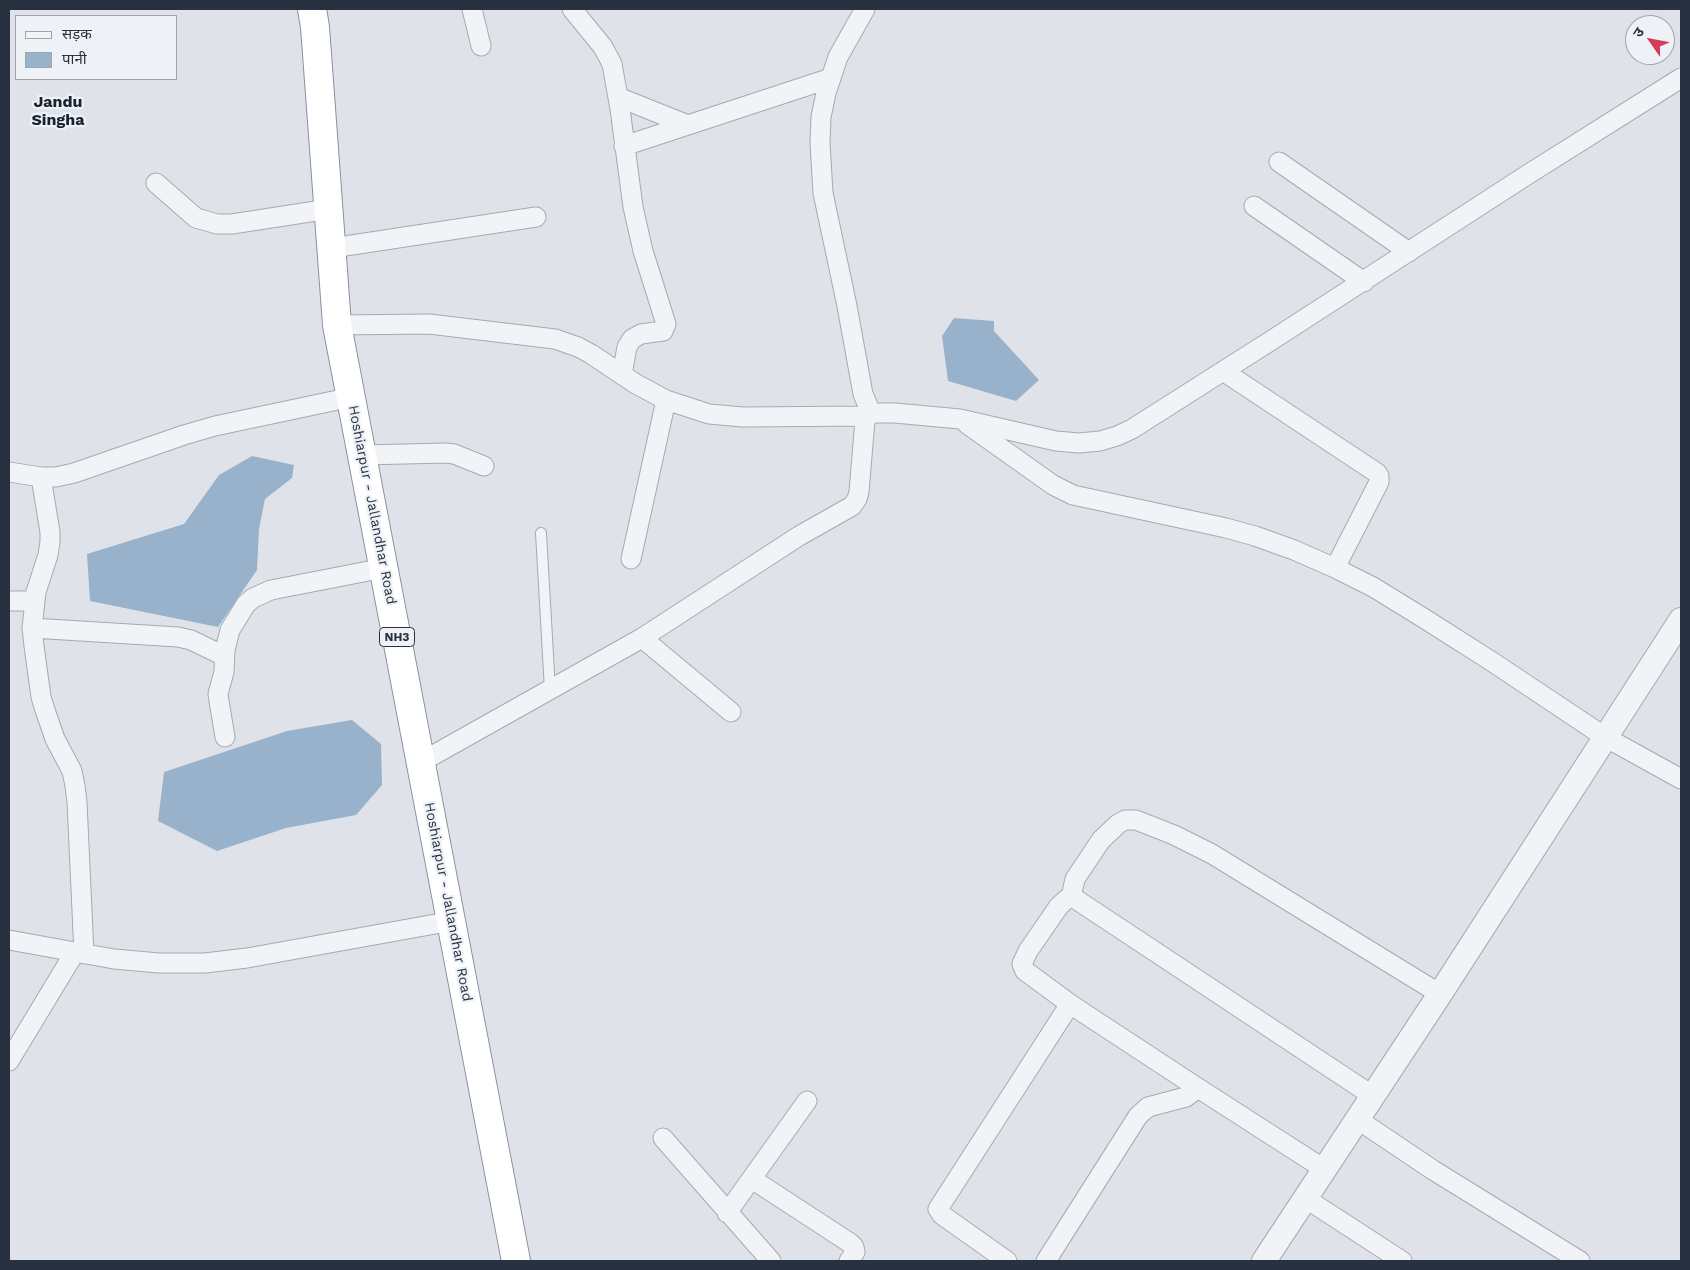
<!DOCTYPE html>
<meta charset="utf-8">
<style>
body{margin:0}
#map{position:relative;width:1690px;height:1270px;overflow:hidden;background:#dfe3e9;font-family:"Work Sans","Noto Sans Devanagari",sans-serif}
canvas{display:block}
.frame{position:absolute;inset:0;border:10px solid #273140;pointer-events:none}
.legend{position:absolute;left:15px;top:15px;width:162px;height:65px;box-sizing:border-box;background:#eef2f6;border:1px solid #9ea5ad;margin:0;padding:6px 9px;list-style:none;font-size:15px;color:#273140}
.legend li{display:flex;align-items:center;gap:10px;height:25px}
.legend b{width:25px;border:1px solid #9ea5ad}
.north{position:absolute;left:1625px;top:15px;width:50px;height:50px;box-sizing:border-box;background:#eef2f6;border:1px solid #9ea5ad;border-radius:50%;rotate:303deg;font-size:14px;font-weight:700;line-height:20px;text-align:center;color:#273140}
.north::after{content:'';display:block;margin:auto;width:18px;height:22px;background:#d43d58;clip-path:polygon(50% 0,100% 100%,50% 72%,0 100%)}
</style>
<div id="map">
<canvas width="1690" height="1270"></canvas>
<div class="frame"></div>
<ul class="legend">
<li><b style="height:6px;background:#f1f3f7"></b>सड़क</li>
<li><b style="height:14px;background:#98b2cb"></b>पानी</li>
</ul>
<div class="north">उ</div>
</div>
<script>
const ctx = document.querySelector('canvas').getContext('2d');
ctx.lineJoin = 'round';
function fill(path, color) {
  ctx.fillStyle = color;
  ctx.fill(path, 'evenodd');
}
function poly(rows) {
  const path = new Path2D();
  for (const r of rows) {
    path.moveTo(r[0], r[1]);
    for (let i = 2; i < r.length; i += 2) path.lineTo(r[i], r[i + 1]);
  }
  return path;
}
function trace(path, color, width, dash) {
  ctx.strokeStyle = color;
  ctx.lineWidth = width;
  ctx.lineCap = dash ? 'butt' : 'round';
  ctx.setLineDash(dash || []);
  ctx.stroke(path);
}
function write(font, color, halo, rows, align = 'center') {
  ctx.font = font + ' "Work Sans",sans-serif';
  ctx.lineWidth = 4.5;
  ctx.setLineDash([]);
  ctx.textBaseline = 'middle';
  ctx.strokeStyle = halo;
  ctx.fillStyle = color;
  for (const [text, x, y, turn = 0] of rows) {
    ctx.save();
    ctx.translate(x, y);
    ctx.rotate((+turn || 0) * Math.PI / 180);
    ctx.textAlign = isNaN(turn) ? turn : align;
    if (halo) ctx.strokeText(text, 0, 0);
    ctx.fillText(text, 0, 0);
    ctx.restore();
  }
}
fill(poly([
 [954,318,994,321,994,331,1039,380,1016,401,948,381,942,336],
 [252,456,294,465,292,478,265,499,259,529,257,570,218,627,90,601,87,554,184,524,219,475],
 [352,720,381,744,382,785,356,815,286,828,217,851,158,821,164,772,287,731]
]), '#98b2cb');
const service = poly([
 [541,533,550,690]
]);
const minor = poly([
 [472,9,481,46],
 [572,9,603,47,612,64,620,109,633,207,643,251,666,324,663,331,641,334,632,339,627,347,622,375],
 [865,9,838,57,826,93,821,117,820,143,823,193,847,306,863,394,871,413],
 [618,97,688,125],
 [624,146,831,78],
 [1279,162,1409,252],
 [156,183,196,218,217,224,232,224,329,209],
 [1254,206,1364,282],
 [332,248,536,217],
 [337,325,429,324,555,339,578,347,591,354,636,384,666,400,709,414,743,417,867,416],
 [1223,371,1377,473,1379,476,1379,482,1335,568],
 [967,424,1053,485,1073,495,1226,528,1255,536,1294,550,1335,568,1373,587,1425,619,1491,661,1605,737,1681,779],
 [363,455,446,453,454,454,484,466],
 [9,472,41,477,56,477,74,473,184,435,215,426,352,397],
 [41,477,50,532,50,542,48,555,36,592,32,628,34,646,41,697,45,710,55,739,72,771,75,786,77,802,84,954],
 [631,559,666,400],
 [9,601,34,601],
 [32,628,178,637,191,640,224,656],
 [642,638,731,712],
 [225,737,219,701,218,694,224,672,225,650,230,630,246,604,253,598,271,590,384,568],
 [421,762,642,638,799,536,852,506,857,499,859,492,865,420,871,413,895,413,960,419,1056,441,1079,443,1100,441,1117,436,1132,429,1272,340,1527,175,1681,78],
 [1071,897,1075,879,1101,840,1118,824,1125,820,1136,820,1174,835,1212,854,1440,994],
 [9,940,114,959,159,963,205,963,247,958,452,921],
 [9,1061,75,952],
 [1357,1119,1433,1170,1580,1261],
 [663,1138,771,1261],
 [1324,1169,1198,1088,1070,1004,1028,973,1025,971,1022,964,1028,951,1059,906,1068,898,1074,898,1373,1096],
 [752,1179,850,1243,854,1247,855,1252,849,1261],
 [1305,1198,1402,1261],
 [727,1213,807,1101],
 [1007,1261,942,1215,938,1209,1070,1004],
 [1046,1261,1138,1116,1148,1107,1186,1097,1198,1088]
]);
const tertiary = poly([
 [1264,1261,1440,994,1681,620]
]);
const trunk = poly([
 [312,9,315,27,337,325,516,1261]
]);
trace(service, '#a4aab3', 12);
trace(minor, '#a4aab3', 21);
trace(tertiary, '#a4aab3', 26);
trace(trunk, '#8590a0', 30);
trace(service, '#f1f3f7', 10);
trace(minor, '#f1f3f7', 19);
trace(tertiary, '#f1f3f7', 24);
trace(trunk, '#fff', 28);
for (const [x, y, w] of [
 [397,637,35]
]) {
  const box = new Path2D();
  box.roundRect(x - w / 2, y - 9.5, w, 19, 4);
  ctx.fillStyle = '#eef2f6';
  ctx.fill(box);
  trace(box, '#273140', 1);
}
write('bold 12px', '#273140', null, [
 ["NH3",397,637]
]);
write('14px', '#273140', '#eef2f6', [
 ["Hoshiarpur - Jallandhar Road",372,505,79],
 ["Hoshiarpur - Jallandhar Road",448,902,79]
]);
write('bold 16px', '#192231', '#eef2f6', [
 ["Jandu",58,102],
 ["Singha",58,120]
]);
</script>
